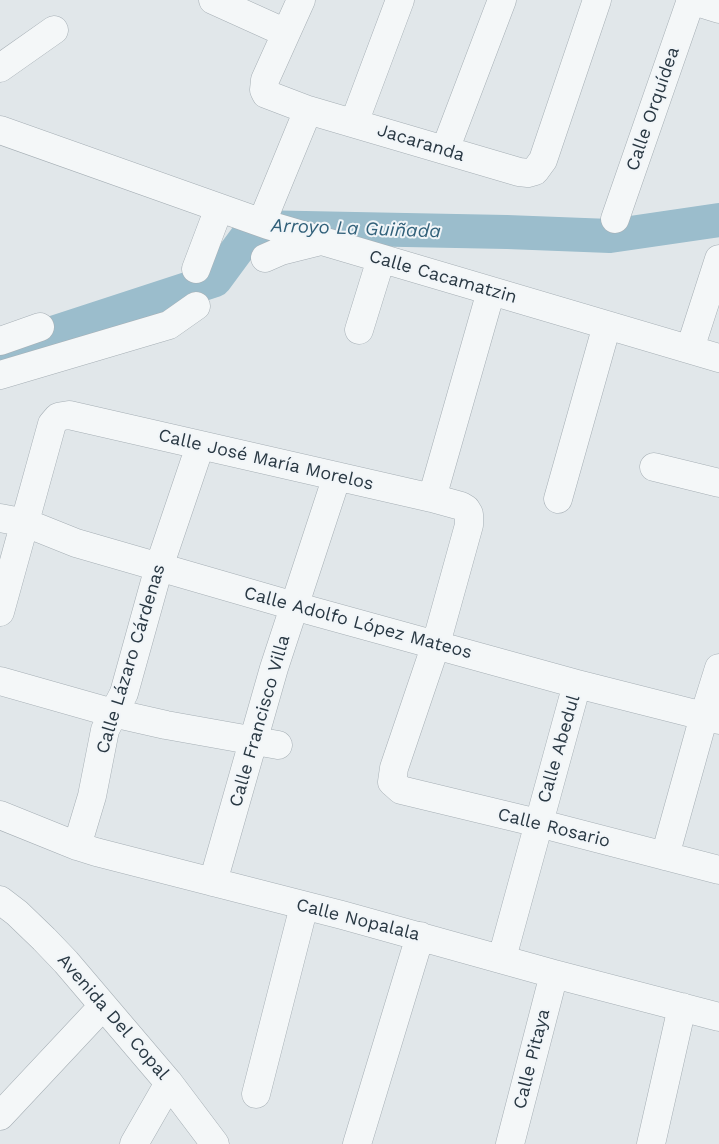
<!DOCTYPE html>
<meta charset="utf-8">
<style>
body{margin:0}
canvas{display:block;background:#e1e7ea}
</style>
<canvas width="719" height="1144"></canvas>
<script>
const ctx = document.querySelector('canvas').getContext('2d');
ctx.lineJoin = 'round';
function poly(rows) {
  const path = new Path2D();
  for (const r of rows) {
    path.moveTo(r[0], r[1]);
    for (let i = 2; i < r.length; i += 2) path.lineTo(r[i], r[i + 1]);
  }
  return path;
}
function trace(path, color, width, dash) {
  ctx.strokeStyle = color;
  ctx.lineWidth = width;
  ctx.lineCap = dash ? 'butt' : 'round';
  ctx.setLineDash(dash || []);
  ctx.stroke(path);
}
function write(font, color, halo, rows, align = 'center') {
  ctx.font = font + ' "Work Sans",sans-serif';
  ctx.lineWidth = 4;
  ctx.setLineDash([]);
  ctx.textBaseline = 'middle';
  ctx.strokeStyle = halo;
  ctx.fillStyle = color;
  for (const [text, x, y, turn = 0] of rows) {
    ctx.save();
    ctx.translate(x, y);
    ctx.rotate((+turn || 0) * Math.PI / 180);
    ctx.textAlign = isNaN(turn) ? turn : align;
    if (halo) ctx.strokeText(text, 0, 0);
    ctx.fillText(text, 0, 0);
    ctx.restore();
  }
}
trace(poly([
 [10,347,215,280,254,227,507,232,610,236,719,220]
]), '#9bbdcc', 34);
const minor = poly([
 [213,0,286,33],
 [301,0,265,80,264,90,266,94,308,110,519,172,528,173,535,171,543,160,597,0],
 [690,0,719,9],
 [0,68,54,30],
 [354,123,400,0],
 [0,130,268,225,719,358],
 [445,150,502,0],
 [615,219,691,0],
 [262,222,308,110],
 [265,258,281,251,321,241],
 [196,269,219,208],
 [359,330,381,259],
 [0,341,40,327],
 [690,349,719,259],
 [0,375,169,325,196,306],
 [654,467,719,483],
 [432,498,491,291],
 [558,499,607,325],
 [0,518,26,523,76,543,294,606,577,684,719,720],
 [0,612,52,424,58,417,63,416,69,415,432,498,461,506,466,509,469,514,469,525,436,644,394,768,392,782,401,790,538,823,719,870],
 [0,681,113,713,166,725,278,745],
 [0,815,77,846,96,852,342,915,554,974,719,1017],
 [77,846,92,796,105,730,124,693,159,567,200,446],
 [665,856,704,716,719,668],
 [213,882,274,668,337,476],
 [0,900,17,913,44,939,66,962,169,1083,215,1144],
 [502,958,577,684],
 [256,1094,304,906],
 [0,1116,103,1006],
 [134,1144,169,1083],
 [357,1144,420,936],
 [510,1144,554,974],
 [651,1144,682,1007]
]);
trace(minor, '#a6afb5', 29);
trace(minor, '#f4f7f8', 28);
write('18px', '#293843', '#f1f5f8', [
 ["Calle Orquídea",653,109,-71],
 ["Jacaranda",421,143,17],
 ["Calle Cacamatzin",443,277,16],
 ["Calle José María Morelos",266,460,13],
 ["Calle Adolfo López Mateos",358,623,15],
 ["Calle Lázaro Cárdenas",131,659,-73],
 ["Calle Francisco Villa",260,721,-74],
 ["Calle Abedul",559,749,-74],
 ["Calle Rosario",554,828,14],
 ["Calle Nopalala",358,920,14],
 ["Avenida Del Copal",113,1017,49],
 ["Calle Pitaya",532,1059,-76]
]);
write('italic 19px', '#316079', '#f1f5f8', [
 ["Arroyo La Guiñada",356,229,2]
]);
</script>
